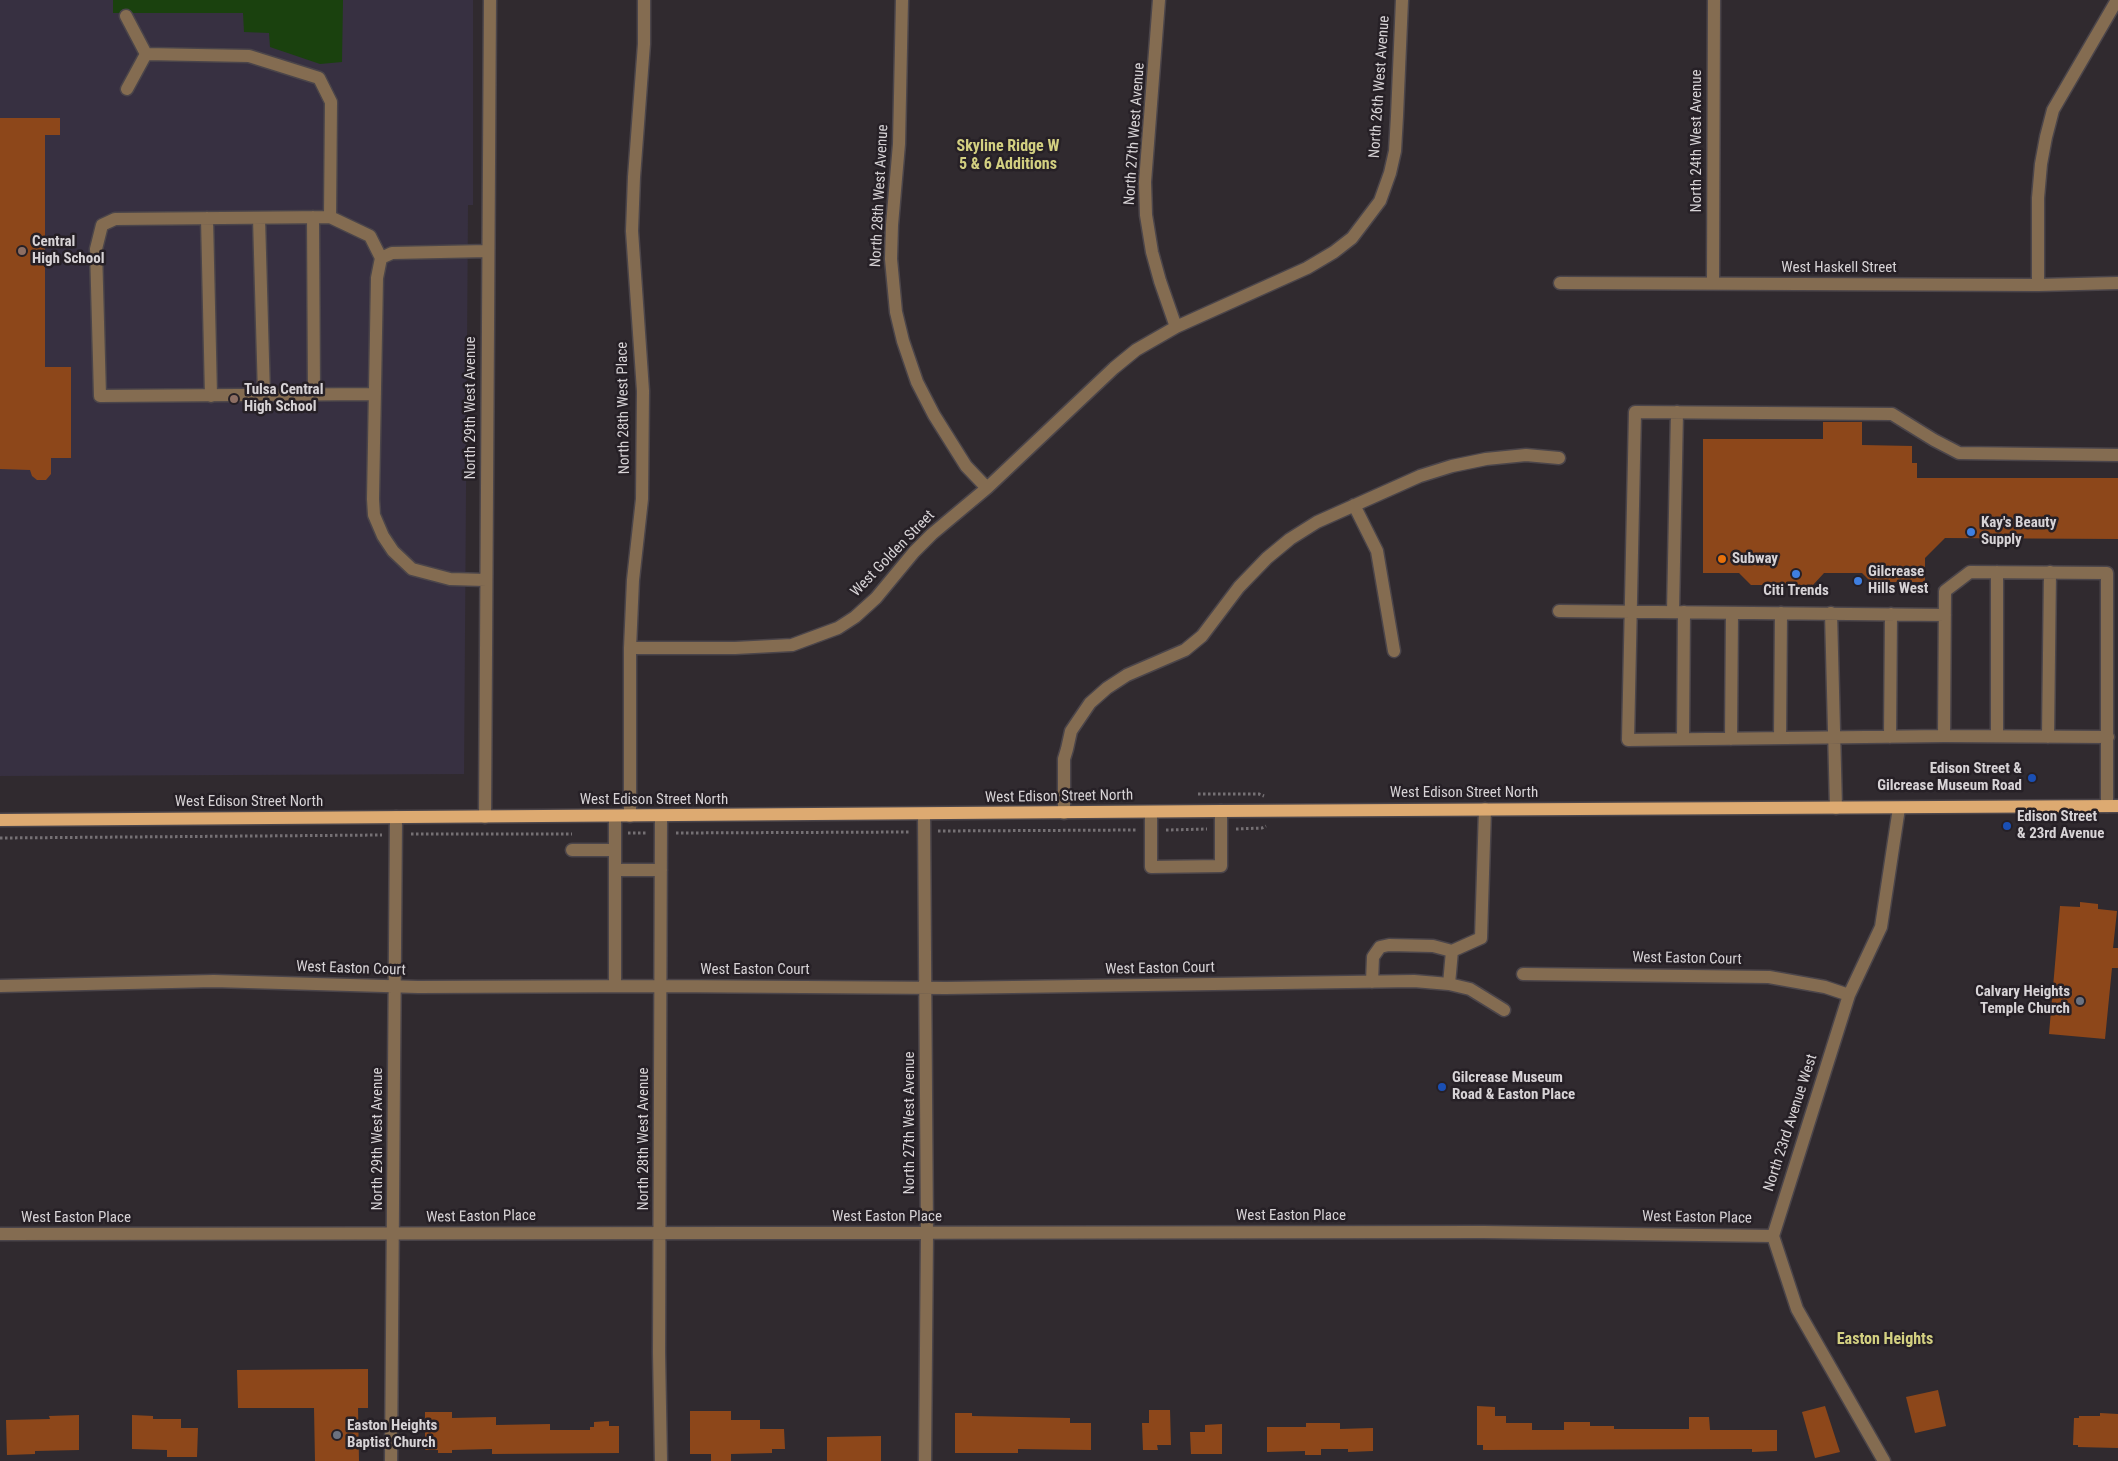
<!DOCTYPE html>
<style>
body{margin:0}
canvas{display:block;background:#302a2f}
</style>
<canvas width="2118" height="1461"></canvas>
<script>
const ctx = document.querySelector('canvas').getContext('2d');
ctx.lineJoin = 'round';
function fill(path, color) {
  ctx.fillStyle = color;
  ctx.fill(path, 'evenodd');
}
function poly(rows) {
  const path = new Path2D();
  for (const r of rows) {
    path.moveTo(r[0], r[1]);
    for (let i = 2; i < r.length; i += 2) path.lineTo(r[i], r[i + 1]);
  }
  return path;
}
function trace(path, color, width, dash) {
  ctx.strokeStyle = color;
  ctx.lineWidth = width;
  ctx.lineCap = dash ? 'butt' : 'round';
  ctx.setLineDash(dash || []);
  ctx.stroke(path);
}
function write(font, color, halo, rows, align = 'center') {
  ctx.font = font + ' "Roboto Condensed",sans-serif';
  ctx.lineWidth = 5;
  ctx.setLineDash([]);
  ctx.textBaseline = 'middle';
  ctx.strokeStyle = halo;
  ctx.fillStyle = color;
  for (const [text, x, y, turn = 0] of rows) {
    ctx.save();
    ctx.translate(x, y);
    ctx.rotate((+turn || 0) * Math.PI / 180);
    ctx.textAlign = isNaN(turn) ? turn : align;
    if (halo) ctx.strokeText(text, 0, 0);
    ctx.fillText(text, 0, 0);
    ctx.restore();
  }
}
fill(poly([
 [0,0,473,0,473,205,468,205,464,774,0,776]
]), '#373041');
fill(poly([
 [113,0,343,0,342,62,320,64,270,47,269,33,244,32,243,13,113,13]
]), '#1a410e');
fill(poly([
 [0,118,60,118,60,135,45,135,45,367,71,367,71,458,51,458,51,474,46,480,37,480,32,476,30,470,0,469],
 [1823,422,1862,422,1862,445,1912,446,1912,463,1917,463,1917,478,2118,478,2118,539,1945,538,1925,558,1925,582,1871,582,1862,573,1824,573,1813,585,1751,585,1739,573,1703,573,1703,439,1823,439],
 [2080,902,2098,904,2098,909,2117,911,2113,948,2118,948,2118,968,2112,968,2105,1039,2049,1034,2060,906,2080,907],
 [368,1369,368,1408,358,1408,359,1461,315,1461,314,1408,238,1408,237,1370],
 [1938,1390,1946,1426,1915,1433,1906,1397],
 [1477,1406,1495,1407,1495,1416,1506,1416,1506,1423,1532,1423,1532,1430,1564,1430,1564,1422,1590,1422,1590,1426,1614,1426,1614,1429,1689,1429,1689,1417,1709,1417,1710,1430,1777,1430,1777,1451,1752,1452,1752,1449,1483,1450,1483,1445,1477,1445],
 [1825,1406,1840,1452,1815,1458,1802,1412],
 [1149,1410,1170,1410,1171,1445,1157,1445,1158,1450,1143,1450,1142,1423,1149,1423],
 [690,1411,731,1411,731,1420,760,1420,760,1429,784,1429,785,1449,772,1449,772,1453,731,1454,731,1461,711,1461,711,1454,690,1454],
 [425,1412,452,1412,452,1418,496,1417,496,1425,550,1424,550,1430,590,1430,590,1427,594,1427,594,1422,609,1421,609,1426,619,1426,619,1453,492,1454,492,1449,452,1450,452,1453,438,1453,438,1450,425,1450],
 [955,1413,972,1413,972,1416,1070,1418,1070,1423,1091,1423,1091,1450,1018,1449,1018,1453,955,1453],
 [2100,1413,2118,1414,2118,1448,2078,1447,2078,1445,2073,1445,2074,1418,2079,1418,2079,1416,2100,1416],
 [79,1415,79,1450,35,1451,35,1454,7,1455,6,1420,50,1419,49,1416],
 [132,1415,153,1416,153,1419,181,1419,181,1428,198,1428,197,1457,167,1457,167,1450,132,1449],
 [1306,1423,1340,1423,1340,1429,1373,1428,1373,1451,1348,1452,1348,1449,1321,1449,1321,1455,1305,1455,1305,1451,1267,1452,1267,1427,1306,1427],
 [1222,1424,1222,1454,1191,1454,1190,1432,1205,1432,1205,1425],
 [881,1436,881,1461,827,1461,827,1437]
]), '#8d471a');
const minor = poly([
 [902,0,899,144,892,225,891,259,896,312,903,341,917,382,934,415,966,466,987,488],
 [1159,0,1145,182,1146,215,1152,252,1160,281,1176,327],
 [126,16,146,54],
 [127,89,146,54,249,56,319,78,331,102,330,217],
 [313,217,314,395],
 [207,218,211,396],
 [259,218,264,395],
 [1560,283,2038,285,2118,283],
 [1713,283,1714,0],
 [2038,285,2038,198,2041,164,2046,137,2053,110,2117,0],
 [375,394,100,396,96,249,102,225,115,219,330,217,370,236,381,258],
 [1354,505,1377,551,1394,651],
 [1997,572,1997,736],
 [486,580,450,579,412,569,393,551,383,536,374,515,373,499,377,278,381,258,392,253,488,251],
 [1559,611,1945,615],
 [1673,612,1677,412],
 [1831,613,1836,808],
 [630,648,735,648,792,645,838,628,855,617,876,598,914,552,932,534,987,488,1114,368,1136,350,1176,327,1307,268,1334,252,1352,238,1380,201,1390,173,1395,151,1397,116,1402,0],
 [1944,736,1945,591,1970,572,2107,573,2107,806],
 [1890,737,1891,614],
 [2048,737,2050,572],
 [2108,737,1944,736,1628,740,1635,412,1892,414,1934,440,1959,453,2118,455],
 [1780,738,1781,613],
 [1683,739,1684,612],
 [1731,739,1732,613],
 [1151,812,1151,867,1221,866,1221,811],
 [1064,813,1064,759,1067,749,1071,731,1090,703,1107,688,1127,675,1185,650,1202,636,1239,587,1267,558,1290,539,1317,522,1420,476,1452,466,1486,459,1526,455,1559,458],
 [924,815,927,1234,925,1461],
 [630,816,630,648,633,580,642,499,643,391,632,231,634,177,644,44,644,0],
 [661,816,659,1352,661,1461],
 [485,817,490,0],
 [572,850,615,850],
 [615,870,661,870],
 [1523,974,1769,977,1825,987,1849,995],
 [1372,982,1373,957,1380,947,1389,945,1433,946,1452,951],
 [1449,984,1452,951,1481,938,1485,809],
 [0,986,214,981,418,987,661,986,946,988,1414,981,1449,984,1470,989,1504,1010],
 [615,986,615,816],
 [0,1234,1483,1232,1773,1236],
 [391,1461,396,817],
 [1884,1461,1797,1309,1773,1236,1849,995,1881,927,1899,808]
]);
const major = poly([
 [0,820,1221,811,2118,806]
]);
trace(minor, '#4b454a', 15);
trace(major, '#4b454a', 15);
trace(poly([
 [1198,794,1259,794,1264,796],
 [1236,829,1262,828,1266,826],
 [1166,830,1207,829],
 [938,831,1137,830],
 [628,833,647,833],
 [676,833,909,832],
 [411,834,572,834],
 [0,838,382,835]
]), '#757074', 3, [2.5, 2.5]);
trace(minor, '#846c51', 12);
trace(major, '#ddaa71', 12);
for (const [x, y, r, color] of [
 [22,251,5,"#8d6e63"],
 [234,399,5,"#8d6e63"],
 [1971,532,5,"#3f7fe0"],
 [1722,559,5,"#e8710a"],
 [1796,574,5,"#3f7fe0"],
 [1858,581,5,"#3f7fe0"],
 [2032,778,5,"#1a4fb4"],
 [2007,826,5,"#1a4fb4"],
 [2080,1001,5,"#6b7280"],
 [1442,1087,5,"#1a4fb4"],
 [337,1435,5,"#6b7280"]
]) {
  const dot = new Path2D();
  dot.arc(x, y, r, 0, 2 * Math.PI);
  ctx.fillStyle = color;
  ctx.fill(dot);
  trace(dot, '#262026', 2);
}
write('15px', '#d7d3d6', '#262026', [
 ["North 26th West Avenue",1380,87,-86],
 ["North 27th West Avenue",1135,134,-86],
 ["North 24th West Avenue",1697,141,-90],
 ["North 28th West Avenue",880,196,-87],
 ["West Haskell Street",1839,268],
 ["North 29th West Avenue",471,408,-90],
 ["North 28th West Place",624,408,-91],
 ["West Golden Street",893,554,-46],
 ["West Edison Street North",1464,793],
 ["West Edison Street North",1059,797,-1],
 ["West Edison Street North",654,800],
 ["West Edison Street North",249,802],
 ["West Easton Court",1687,959,1],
 ["West Easton Court",351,969,2],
 ["West Easton Court",1160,969,-1],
 ["West Easton Court",755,970],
 ["North 27th West Avenue",910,1123,-90],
 ["North 23rd Avenue West",1791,1123,-72],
 ["North 29th West Avenue",378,1139,-90],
 ["North 28th West Avenue",644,1139,-90],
 ["West Easton Place",1291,1216],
 ["West Easton Place",481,1217,-1],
 ["West Easton Place",887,1217],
 ["West Easton Place",76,1218],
 ["West Easton Place",1697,1218,1]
]);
write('bold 15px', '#d7d3d6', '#262026', [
 ["Central",32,242],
 ["High School",32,259],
 ["Tulsa Central",244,390],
 ["High School",244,407],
 ["Kay's Beauty",1981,523],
 ["Supply",1981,540],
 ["Subway",1732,559],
 ["Gilcrease",1868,572],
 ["Hills West",1868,589],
 ["Citi Trends",1796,591,"center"],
 ["Edison Street &",2022,769,"right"],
 ["Gilcrease Museum Road",2022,786,"right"],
 ["Edison Street",2017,817],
 ["& 23rd Avenue",2017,834],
 ["Calvary Heights",2070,992,"right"],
 ["Temple Church",2070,1009,"right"],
 ["Gilcrease Museum",1452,1078],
 ["Road & Easton Place",1452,1095],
 ["Easton Heights",347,1426],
 ["Baptist Church",347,1443]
], 'left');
write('bold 16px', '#d3d081', '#262026', [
 ["Skyline Ridge W",1008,147],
 ["5 & 6 Additions",1008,165],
 ["Easton Heights",1885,1340]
]);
</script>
